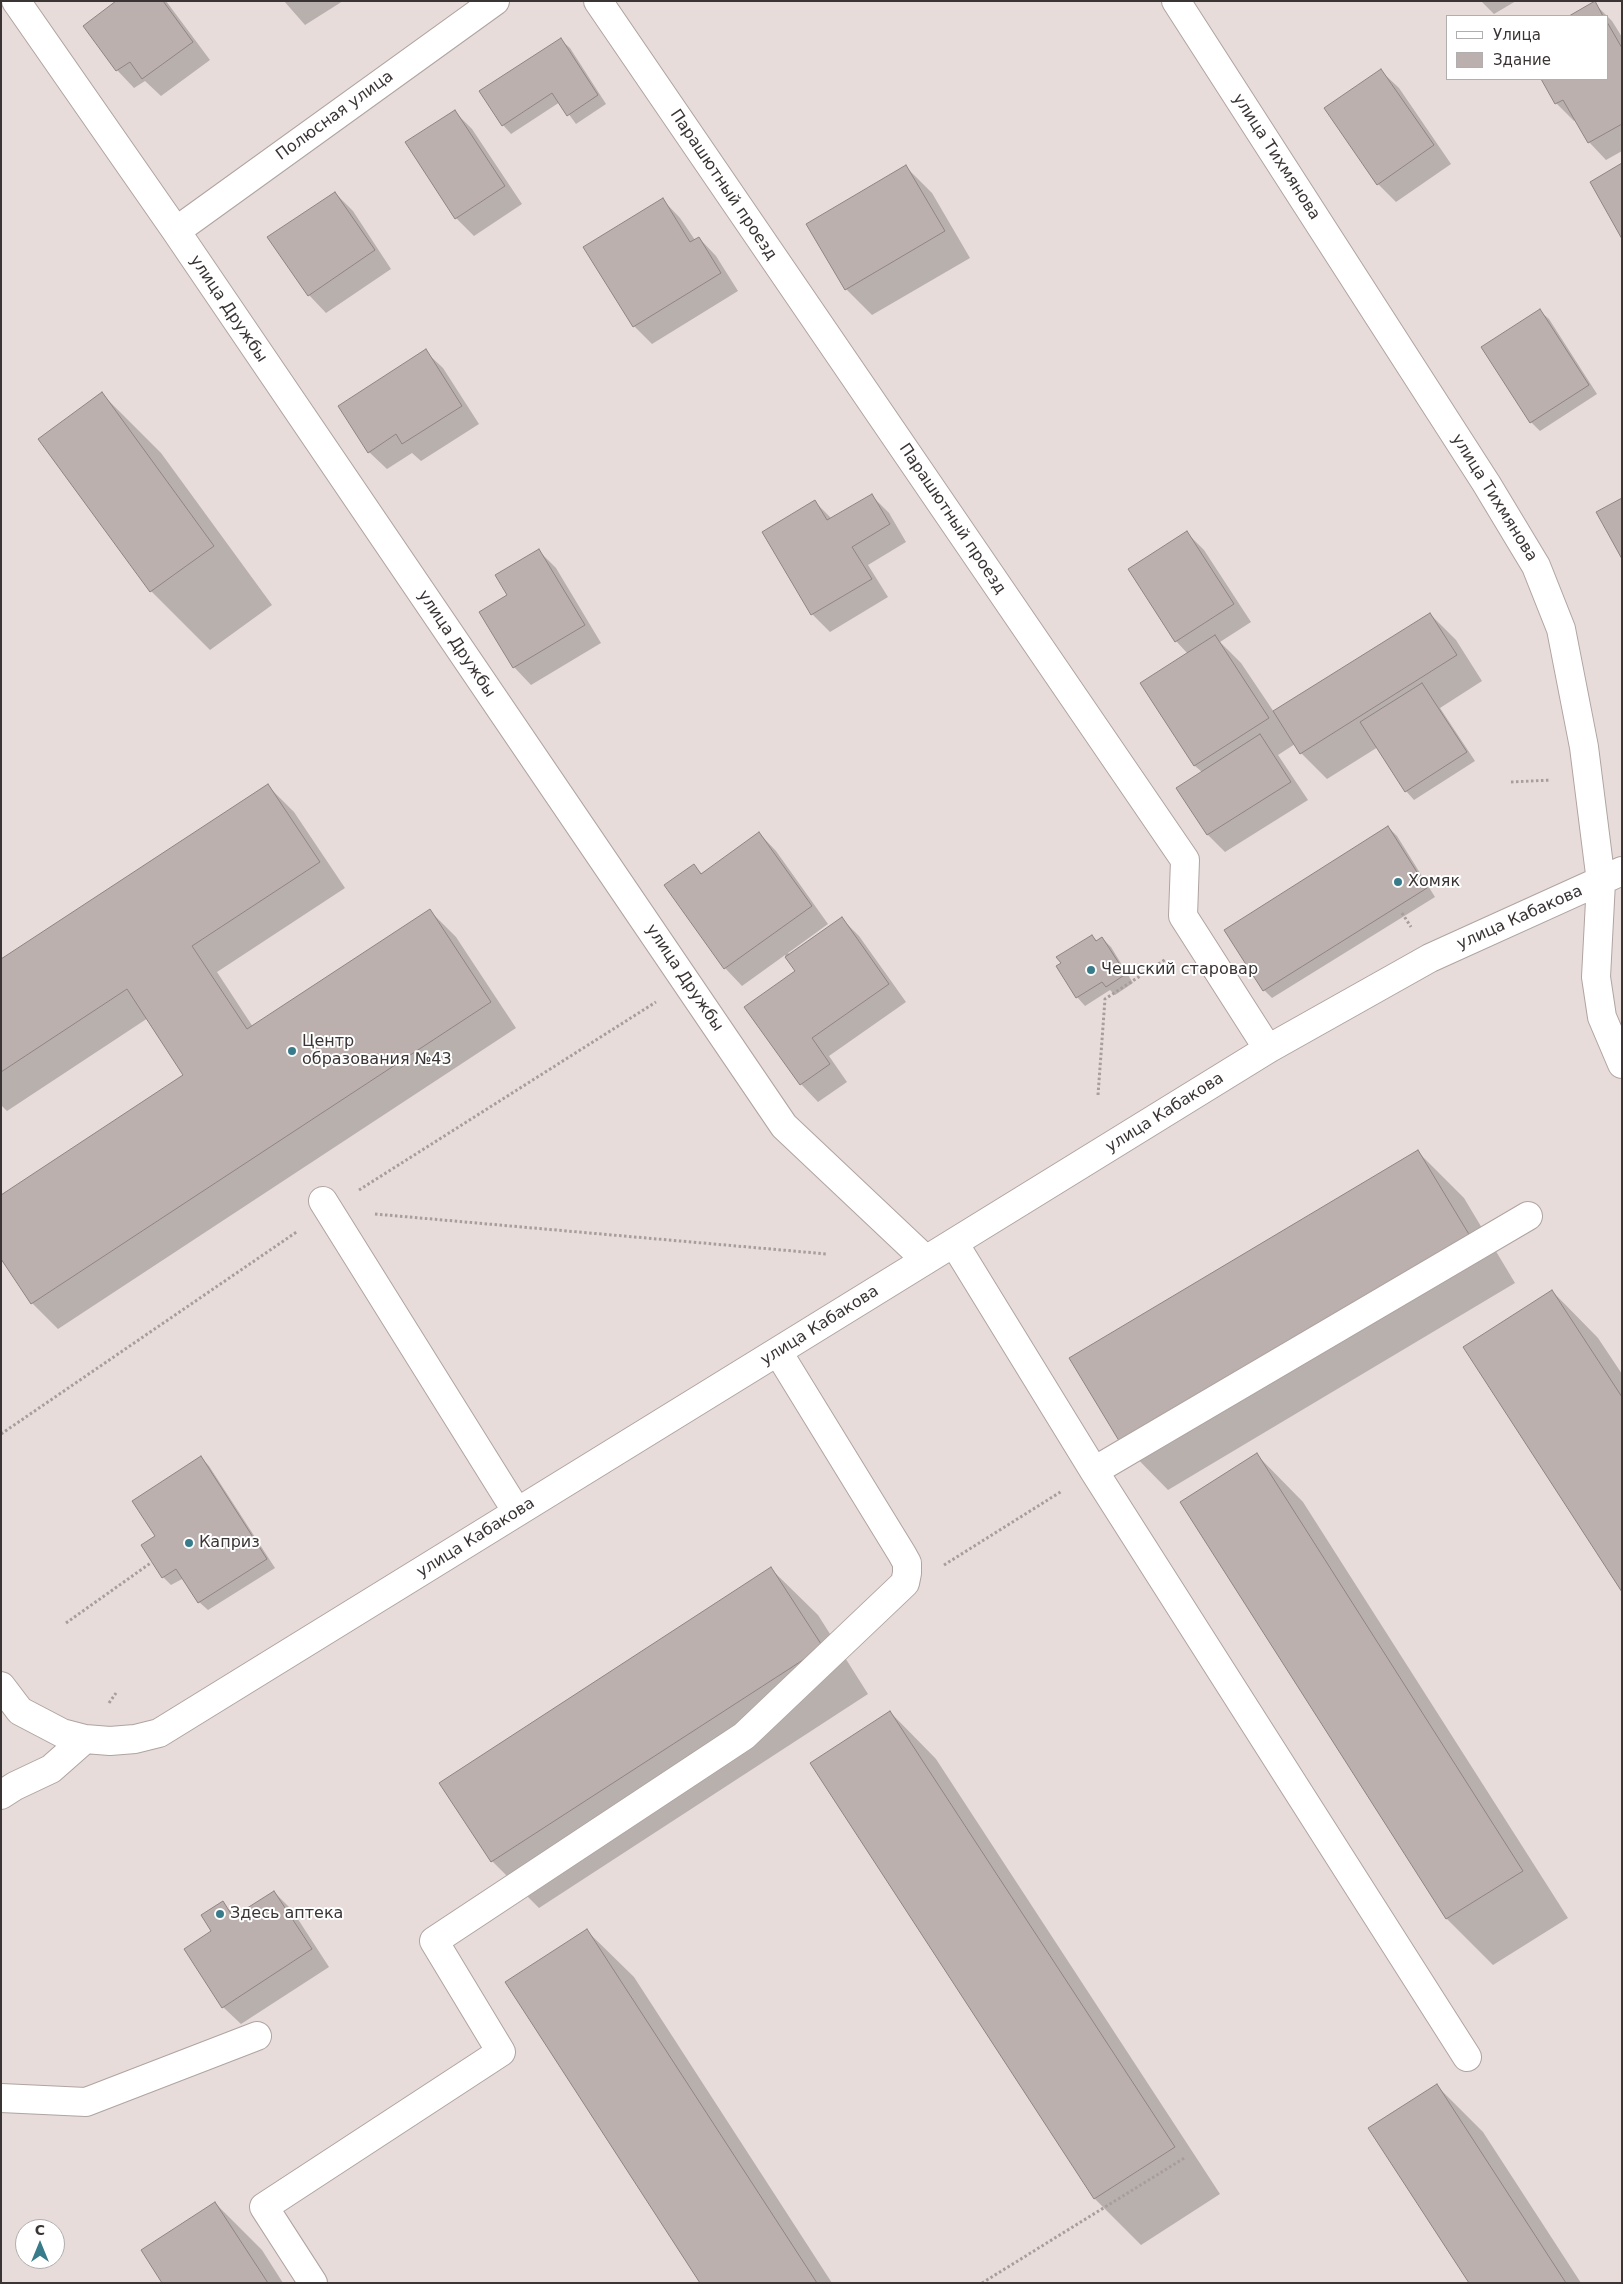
<!DOCTYPE html>
<meta charset="utf-8">
<style>
body{margin:0}
#map{position:relative;width:1623px;height:2284px;overflow:hidden;background:#e7dcd9;font-family:"DejaVu Sans",sans-serif}
canvas{display:block}
.frame{position:absolute;inset:0;border:2px solid #3a3534;pointer-events:none}
.legend{position:absolute;left:1446px;top:15px;width:162px;height:65px;box-sizing:border-box;background:#fff;border:1px solid #b0aeae;margin:0;padding:6px 9px;list-style:none;font-size:15px;color:#3a3534}
.legend li{display:flex;align-items:center;gap:10px;height:25px}
.legend b{width:25px;border:1px solid #b0aeae}
.north{position:absolute;left:15px;top:2219px;width:50px;height:50px;box-sizing:border-box;background:#fff;border:1px solid #b0aeae;border-radius:50%;rotate:0deg;font-size:14px;font-weight:700;line-height:20px;text-align:center;color:#3a3534}
.north::after{content:'';display:block;margin:auto;width:18px;height:22px;background:#387c8b;clip-path:polygon(50% 0,100% 100%,50% 72%,0 100%)}
</style>
<div id="map">
<canvas width="1623" height="2284"></canvas>
<div class="frame"></div>
<ul class="legend">
<li><b style="height:6px;background:#fff"></b>Улица</li>
<li><b style="height:14px;background:#bbb0ad"></b>Здание</li>
</ul>
<div class="north">С</div>
</div>
<script>
const ctx = document.querySelector('canvas').getContext('2d');
ctx.lineJoin = 'round';
function fill(path, color) {
  ctx.fillStyle = color;
  ctx.fill(path, 'evenodd');
}
function poly(rows) {
  const path = new Path2D();
  for (const r of rows) {
    path.moveTo(r[0], r[1]);
    for (let i = 2; i < r.length; i += 2) path.lineTo(r[i], r[i + 1]);
  }
  return path;
}
function trace(path, color, width, dash) {
  ctx.strokeStyle = color;
  ctx.lineWidth = width;
  ctx.lineCap = dash ? 'butt' : 'round';
  ctx.setLineDash(dash || []);
  ctx.stroke(path);
}
function write(font, color, halo, rows, align = 'center') {
  ctx.font = font + ' "DejaVu Sans",sans-serif';
  ctx.lineWidth = 4;
  ctx.setLineDash([]);
  ctx.textBaseline = 'middle';
  ctx.strokeStyle = halo;
  ctx.fillStyle = color;
  for (const [text, x, y, turn = 0] of rows) {
    ctx.save();
    ctx.translate(x, y);
    ctx.rotate((+turn || 0) * Math.PI / 180);
    ctx.textAlign = isNaN(turn) ? turn : align;
    if (halo) ctx.strokeText(text, 0, 0);
    ctx.fillText(text, 0, 0);
    ctx.restore();
  }
}
fill(poly([
 [118,1,166,1,210,60,161,96,145,81,134,88,117,70],
 [284,1,343,1,305,25],
 [1481,1,1516,1,1494,14],
 [1594,3,1612,21,1622,37,1622,151,1606,160,1589,142,1576,120,1574,121,1556,103,1542,79,1607,79,1607,16,1571,16],
 [561,40,570,48,606,104,576,124,560,102,511,134,503,125,481,91],
 [1381,71,1399,88,1451,164,1396,202,1378,184,1326,108],
 [455,112,472,129,522,204,474,236,456,218],
 [906,167,932,193,970,258,872,315,846,289,808,224],
 [335,193,353,211,391,269,326,313,309,295],
 [663,200,680,218,695,240,699,238,716,256,738,291,652,344,634,326],
 [1540,311,1549,319,1597,394,1540,431,1531,422,1483,348],
 [425,351,443,368,479,424,421,461,412,453,387,469,369,452],
 [102,394,161,453,272,605,210,650,151,591],
 [871,495,889,513,906,542,868,565,888,597,830,632,812,614,815,502,832,519],
 [1187,533,1204,550,1251,622,1220,642,1241,663,1274,712,1430,614,1456,640,1482,681,1440,708,1475,761,1414,800,1406,791,1378,747,1327,779,1301,753,1295,744,1278,755,1308,800,1225,852,1208,835,1178,788,1202,772,1195,766,1142,684,1188,654,1176,641],
 [538,550,556,568,601,643,531,685,514,667,509,596],
 [268,786,294,812,345,888,217,972,253,1027,430,911,456,937,516,1028,58,1329,32,1303,185,1075,148,1018,7,1111,1,1105,1,961],
 [1388,827,1397,836,1435,897,1272,998,1264,990],
 [759,833,776,851,828,924,788,953,790,955,842,919,859,936,906,1002,829,1056,847,1082,818,1102,801,1084,797,972,785,955,742,986,725,968,694,866,702,874],
 [1092,936,1097,941,1102,938,1111,947,1133,983,1115,995,1110,990,1085,1006,1077,997,1063,963],
 [1418,1152,1464,1198,1515,1283,1168,1490,1122,1443],
 [1552,1291,1598,1338,1622,1374,1622,1589],
 [1257,1455,1303,1502,1568,1918,1493,1965,1447,1919,1182,1502],
 [201,1457,209,1466,275,1568,208,1610,199,1602,184,1578,171,1585,163,1577,157,1536],
 [771,1569,818,1615,868,1694,539,1908,492,1861,441,1783],
 [890,1712,936,1759,1220,2194,1141,2245,1095,2199,812,1763],
 [274,1892,292,1910,329,1967,241,2024,223,2007,213,1932,222,1903,237,1917],
 [587,1931,634,1977,832,2283,702,2283],
 [1437,2086,1483,2132,1581,2283,1470,2283],
 [215,2203,262,2250,283,2283,163,2283]
]), '#0003');
const building = poly([
 [116,1,163,1,193,42,142,79,130,62,116,71,83,26,116,1],
 [1595,1,1603,16,1569,16,1595,1],
 [1607,22,1622,48,1622,124,1588,143,1563,100,1555,104,1541,79,1607,79,1607,22],
 [561,38,598,95,567,116,552,93,502,126,479,91,561,38],
 [1381,69,1434,145,1377,185,1324,108,1381,69],
 [455,110,505,186,455,219,405,142,455,110],
 [1622,163,1622,239,1590,182,1622,163],
 [906,165,945,231,845,290,806,224,906,165],
 [335,192,375,250,308,296,267,237,335,192],
 [663,198,690,242,699,237,721,273,633,327,583,247,663,198],
 [1540,309,1589,385,1530,423,1481,347,1540,309],
 [426,349,462,406,402,444,396,434,368,453,338,406,426,349],
 [102,392,214,546,150,592,38,439,102,392],
 [872,494,890,524,852,547,872,579,811,615,762,532,815,500,827,520,872,494],
 [1622,498,1622,559,1596,512,1622,498],
 [1187,531,1234,604,1175,642,1128,569,1187,531],
 [539,549,585,625,513,668,479,612,507,595,495,575,539,549],
 [1430,613,1457,655,1300,754,1273,711,1430,613],
 [1215,635,1269,718,1194,766,1140,683,1215,635],
 [1422,683,1467,752,1405,792,1360,722,1422,683],
 [1260,734,1291,782,1207,835,1176,788,1260,734],
 [268,784,320,862,192,946,247,1029,430,909,491,1002,31,1304,1,1259,1,1195,183,1075,127,989,1,1072,1,959,268,784],
 [1388,826,1427,888,1263,991,1224,930,1388,826],
 [759,832,812,906,724,969,664,885,694,864,701,874,759,832],
 [842,917,889,984,812,1038,830,1064,800,1085,744,1007,795,971,785,957,842,917],
 [1092,935,1096,941,1102,937,1126,974,1106,987,1102,982,1076,998,1056,966,1061,963,1056,957,1092,935],
 [1418,1150,1470,1236,1121,1444,1069,1358,1418,1150],
 [1552,1290,1622,1397,1622,1592,1463,1347,1552,1290],
 [1257,1453,1523,1871,1446,1919,1180,1502,1257,1453],
 [201,1456,267,1559,198,1603,176,1569,162,1578,141,1545,155,1536,132,1501,201,1456],
 [771,1567,823,1647,491,1862,439,1783,771,1567],
 [890,1711,1175,2147,1094,2199,810,1763,890,1711],
 [274,1891,312,1949,222,2008,184,1949,211,1931,201,1915,223,1901,233,1917,274,1891],
 [587,1929,817,2283,700,2283,505,1982,587,1929],
 [1437,2084,1566,2283,1469,2283,1368,2128,1437,2084],
 [215,2202,268,2283,162,2283,141,2250,215,2202]
]);
fill(building, '#bbb0ad');
trace(building, '#8f8482', 1);
const minor = poly([
 [16,1,176,231,784,1126,926,1260],
 [598,1,1185,860,1183,916,1268,1049],
 [1176,1,1486,483,1536,566,1561,629,1584,747,1601,882,1596,977,1602,1017,1622,1064],
 [176,231,495,1],
 [323,1201,517,1512],
 [954,1243,1094,1471,1467,2057],
 [1094,1471,1528,1216],
 [1,1686,20,1711,62,1733,85,1739,110,1741,135,1739,159,1733,1268,1049,1430,958,1622,871],
 [1,1795,15,1786,51,1769,85,1739],
 [1,2098,86,2102,257,2036],
 [313,2283,264,2207,501,2052,434,1941,744,1736,905,1583,907,1573,907,1563,902,1554,778,1352]
]);
trace(minor, '#afa4a1', 30);
trace(poly([
 [1511,782,1551,780],
 [1402,913,1411,927],
 [1098,1095,1105,999,1166,959],
 [359,1190,656,1002],
 [375,1214,827,1254],
 [1,1434,298,1231],
 [944,1565,1062,1491],
 [66,1623,152,1562],
 [109,1703,116,1693],
 [982,2283,1186,2157]
]), '#a79e9c', 3, [2.5, 2.5]);
trace(minor, '#fff', 28);
for (const [x, y, r, color] of [
 [1398,882,5,"#387c8b"],
 [1091,970,5,"#387c8b"],
 [292,1051,5,"#387c8b"],
 [189,1543,5,"#387c8b"],
 [220,1914,5,"#387c8b"]
]) {
  const dot = new Path2D();
  dot.arc(x, y, r, 0, 2 * Math.PI);
  ctx.fillStyle = color;
  ctx.fill(dot);
  trace(dot, '#fff', 2);
}
write('16px', '#3a3534', '#fff', [
 ["Полюсная улица",335,116,-36],
 ["улица Тихмянова",1276,157,57],
 ["Парашютный проезд",723,185,56],
 ["улица Дружбы",228,309,56],
 ["улица Тихмянова",1494,498,58],
 ["Парашютный проезд",952,519,56],
 ["улица Дружбы",456,644,56],
 ["улица Кабакова",1520,918,-24],
 ["улица Дружбы",684,978,56],
 ["улица Кабакова",1165,1113,-32],
 ["улица Кабакова",820,1326,-32],
 ["улица Кабакова",476,1538,-32]
]);
write('16px', '#3a3534', '#fff', [
 ["Хомяк",1408,882],
 ["Чешский старовар",1101,970],
 ["Центр",302,1042],
 ["образования №43",302,1060],
 ["Каприз",199,1543],
 ["Здесь аптека",230,1914]
], 'left');
</script>
